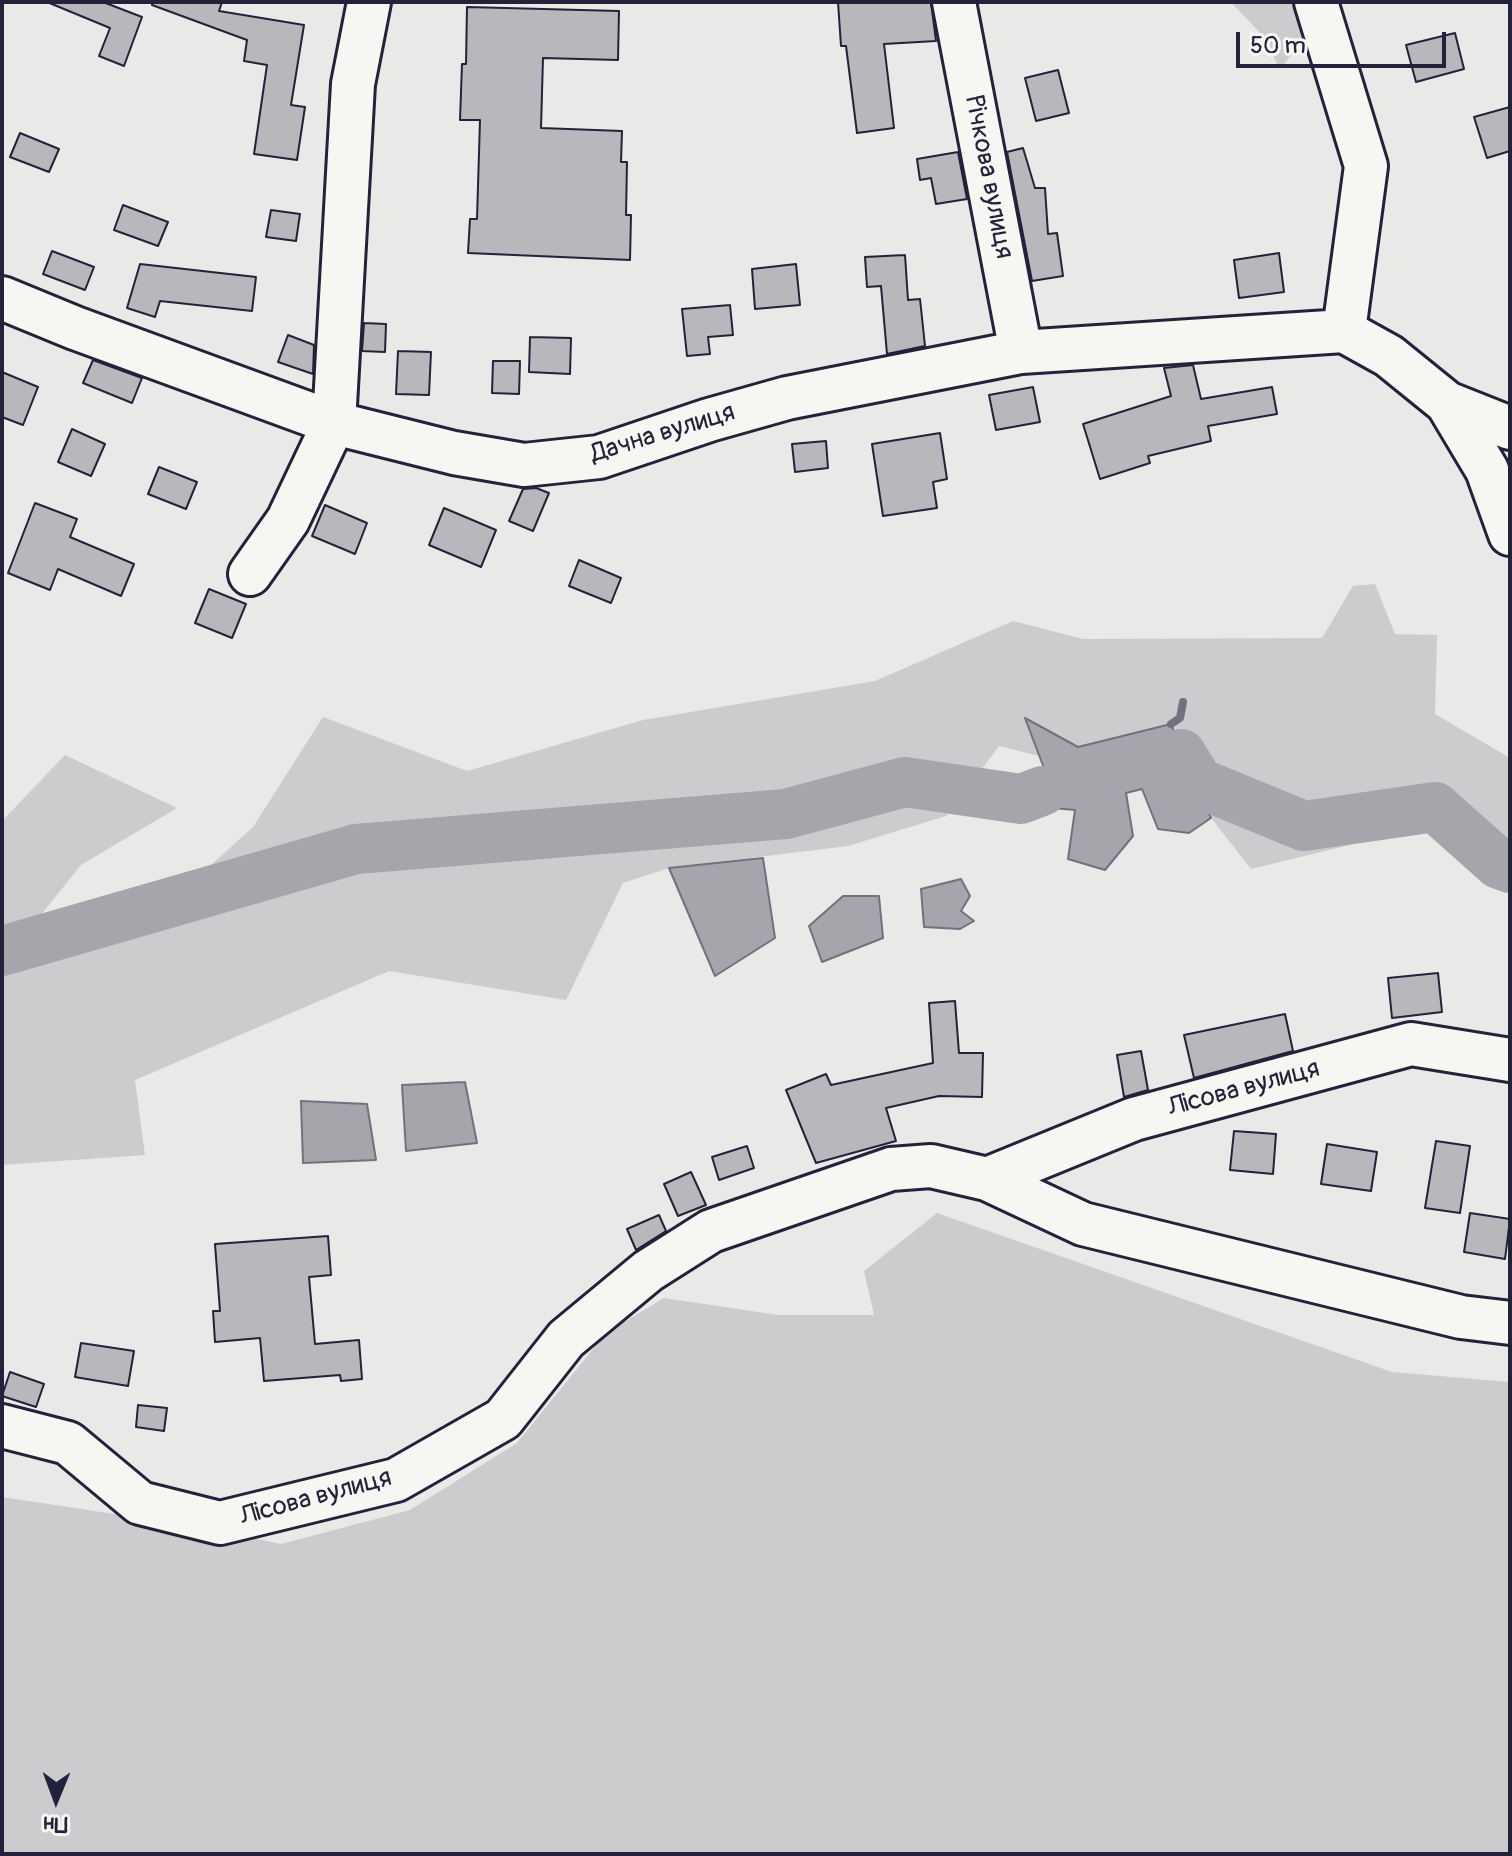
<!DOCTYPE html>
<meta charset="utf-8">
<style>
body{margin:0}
#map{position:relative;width:1512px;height:1856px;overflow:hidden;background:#e9e9e7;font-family:Pangolin,sans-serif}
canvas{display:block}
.frame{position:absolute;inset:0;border:4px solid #22223b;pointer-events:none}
.north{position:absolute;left:16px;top:1760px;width:80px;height:80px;-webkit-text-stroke:6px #f6f6f2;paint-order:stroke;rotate:181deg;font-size:22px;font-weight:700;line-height:32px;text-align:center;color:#22223b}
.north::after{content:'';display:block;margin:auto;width:28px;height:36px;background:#22223b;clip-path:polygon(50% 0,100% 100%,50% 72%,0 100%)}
.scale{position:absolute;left:1236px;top:32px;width:210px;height:36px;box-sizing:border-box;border:4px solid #22223b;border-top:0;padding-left:10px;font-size:24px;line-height:28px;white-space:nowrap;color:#22223b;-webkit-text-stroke:6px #f6f6f2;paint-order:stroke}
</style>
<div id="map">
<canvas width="1512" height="1856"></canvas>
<div class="frame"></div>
<div class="north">Пн</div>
<div class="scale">50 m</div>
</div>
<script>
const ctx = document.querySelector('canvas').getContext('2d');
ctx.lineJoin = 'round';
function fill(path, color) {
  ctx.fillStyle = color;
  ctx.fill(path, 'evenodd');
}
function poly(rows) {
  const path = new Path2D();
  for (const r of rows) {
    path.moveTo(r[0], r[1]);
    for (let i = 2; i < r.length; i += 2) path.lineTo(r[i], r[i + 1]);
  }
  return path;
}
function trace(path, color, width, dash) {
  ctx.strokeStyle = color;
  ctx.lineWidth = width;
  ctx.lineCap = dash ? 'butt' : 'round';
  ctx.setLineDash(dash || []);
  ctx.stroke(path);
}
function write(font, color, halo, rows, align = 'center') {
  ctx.font = font + ' Pangolin,sans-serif';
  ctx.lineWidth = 8;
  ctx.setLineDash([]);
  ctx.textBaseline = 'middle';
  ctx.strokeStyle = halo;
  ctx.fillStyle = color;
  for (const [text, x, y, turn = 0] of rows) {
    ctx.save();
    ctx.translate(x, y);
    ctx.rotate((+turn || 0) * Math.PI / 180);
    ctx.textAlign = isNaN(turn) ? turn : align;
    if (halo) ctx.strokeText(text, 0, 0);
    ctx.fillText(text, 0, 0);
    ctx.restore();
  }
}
fill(poly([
 [1231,2,1307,2,1311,19,1295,50,1280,69,1261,34],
 [1375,584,1395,634,1437,635,1435,714,1510,758,1510,873,1502,887,1431,825,1251,869,1211,818,1224,771,1171,725,1078,747,1025,718,1039,756,999,746,946,816,848,846,669,868,623,883,566,1000,389,971,135,1080,145,1155,2,1165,2,821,65,755,177,808,81,865,23,937,127,941,253,827,323,717,467,771,643,720,875,681,1013,621,1083,639,1322,638,1353,586],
 [937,1213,1392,1372,1510,1382,1510,1854,2,1854,2,1497,200,1527,281,1544,410,1510,517,1443,606,1333,664,1298,778,1315,874,1315,864,1271]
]), '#ccccce');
const water = poly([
 [1025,718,1078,747,1171,724,1211,818,1189,833,1158,829,1142,789,1126,793,1133,836,1105,870,1068,859,1075,810,963,800,989,782,1047,776,1025,718],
 [763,858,775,938,715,976,669,868,763,858],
 [961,879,970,896,961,911,974,921,960,929,924,927,921,889,961,879],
 [843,896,879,896,883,938,822,962,809,926,843,896],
 [465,1082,477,1143,406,1151,402,1085,465,1082],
 [301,1101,367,1104,376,1160,303,1163,301,1101]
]);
fill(water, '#a5a5ac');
trace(water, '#71717f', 2);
trace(poly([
 [1171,724,1180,718,1183,702]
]), '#71717f', 8);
trace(poly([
 [1129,764,1181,754,1199,783,1304,826,1435,807,1499,864,1510,868],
 [2,951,356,849,786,814,905,782,1021,799,1042,791]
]), '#a5a5ac', 50);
const building = poly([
 [47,2,103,2,142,17,124,66,99,56,110,28,47,2],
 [152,2,222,2,219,11,304,25,291,105,305,107,297,160,254,154,267,65,244,61,247,40,152,5,152,2],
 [838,2,931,2,936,41,884,44,894,128,857,133,846,46,841,46,838,2],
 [467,7,619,11,618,60,543,58,541,128,622,131,621,162,627,162,626,215,631,215,630,260,468,253,470,219,477,219,480,120,460,120,462,64,466,64,467,7],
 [1455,33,1464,69,1416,82,1406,45,1455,33],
 [1058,70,1069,113,1036,121,1025,78,1058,70],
 [1510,107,1510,151,1487,158,1474,117,1510,107],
 [20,133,59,149,49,172,10,157,20,133],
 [1023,148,1035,188,1045,188,1048,234,1057,233,1063,276,1032,281,1007,152,1023,148],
 [958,152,967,199,936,204,931,178,920,180,917,159,958,152],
 [123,205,168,222,158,246,114,230,123,205],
 [271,210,300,214,296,241,266,237,271,210],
 [52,251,94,267,85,290,43,274,52,251],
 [1279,253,1284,292,1239,298,1234,260,1279,253],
 [905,255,908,300,920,299,925,346,887,354,881,286,867,287,865,257,905,255],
 [140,264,256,277,252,311,160,301,155,317,127,308,140,264],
 [796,264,800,305,755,309,752,269,796,264],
 [730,305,733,335,708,337,710,354,687,356,682,309,730,305],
 [364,323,386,324,385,352,362,351,364,323],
 [288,335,314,345,313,374,278,362,288,335],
 [530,337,571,338,570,374,529,372,530,337],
 [398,351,431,352,429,395,396,394,398,351],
 [93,360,142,378,132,403,83,383,93,360],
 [493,361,520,361,519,394,492,393,493,361],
 [1193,365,1201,399,1272,387,1277,414,1208,426,1211,441,1148,456,1150,463,1100,479,1083,424,1171,396,1164,368,1193,365],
 [2,372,38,387,23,425,2,417,2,372],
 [1033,387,1040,422,996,430,989,395,1033,387],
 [72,429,105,444,91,476,58,462,72,429],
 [940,433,947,479,933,482,937,508,883,516,872,444,940,433],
 [826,441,828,468,795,472,792,444,826,441],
 [159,467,197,482,186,509,148,494,159,467],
 [536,488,549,493,533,531,509,521,523,489,536,488],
 [35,503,77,519,70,537,134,564,121,596,58,569,50,590,8,573,35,503],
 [325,505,367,523,355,554,312,536,325,505],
 [444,508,496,530,481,567,429,545,444,508],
 [579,560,621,578,611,603,569,586,579,560],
 [209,589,246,604,232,638,195,623,209,589],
 [1438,973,1442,1012,1392,1018,1388,978,1438,973],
 [955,1001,959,1053,983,1053,982,1097,939,1096,886,1108,896,1141,816,1163,786,1090,826,1074,831,1085,933,1063,929,1003,955,1001],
 [1285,1014,1293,1051,1194,1078,1184,1035,1285,1014],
 [1141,1051,1148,1090,1124,1097,1117,1055,1141,1051],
 [1234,1131,1276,1134,1273,1174,1230,1170,1234,1131],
 [1436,1141,1470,1146,1460,1213,1425,1208,1436,1141],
 [1327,1144,1377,1152,1371,1191,1321,1184,1327,1144],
 [747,1146,754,1168,719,1180,712,1157,747,1146],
 [691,1172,706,1205,678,1216,664,1184,691,1172],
 [1470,1213,1510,1219,1505,1259,1464,1252,1470,1213],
 [659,1215,666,1231,636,1250,627,1229,659,1215],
 [328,1236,331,1275,309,1277,315,1344,359,1340,362,1379,341,1381,340,1375,264,1381,260,1338,215,1342,213,1311,220,1311,215,1244,328,1236],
 [81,1343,134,1351,128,1386,75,1377,81,1343],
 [10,1372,44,1384,36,1407,2,1396,10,1372],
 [138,1405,167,1408,164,1431,136,1427,138,1405]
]);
fill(building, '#b8b8bc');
trace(building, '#22223b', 2);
const minor = poly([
 [954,2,1021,352],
 [1316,2,1366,166,1344,331],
 [2,298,75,328,334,423,454,453,524,465,599,457,709,420,787,398,1021,352,1344,331,1389,356,1447,403,1510,428],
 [1447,403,1487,470,1510,534],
 [250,574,288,520,334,423,353,84,369,2],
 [987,1179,1134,1119,1411,1044,1510,1060],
 [2,1426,68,1443,140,1503,220,1523,396,1480,503,1419,566,1339,648,1271,711,1231,891,1169,931,1166,987,1179,1083,1224,1461,1317,1510,1323]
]);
trace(minor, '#22223b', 48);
trace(minor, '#f6f6f2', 42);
write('26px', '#22223b', '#f6f6f2', [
 ["Річкова вулиця",988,177,79],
 ["Дачна вулиця",663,434,-17],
 ["Лісова вулиця",1244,1089,-15],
 ["Лісова вулиця",316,1498,-15]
]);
</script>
